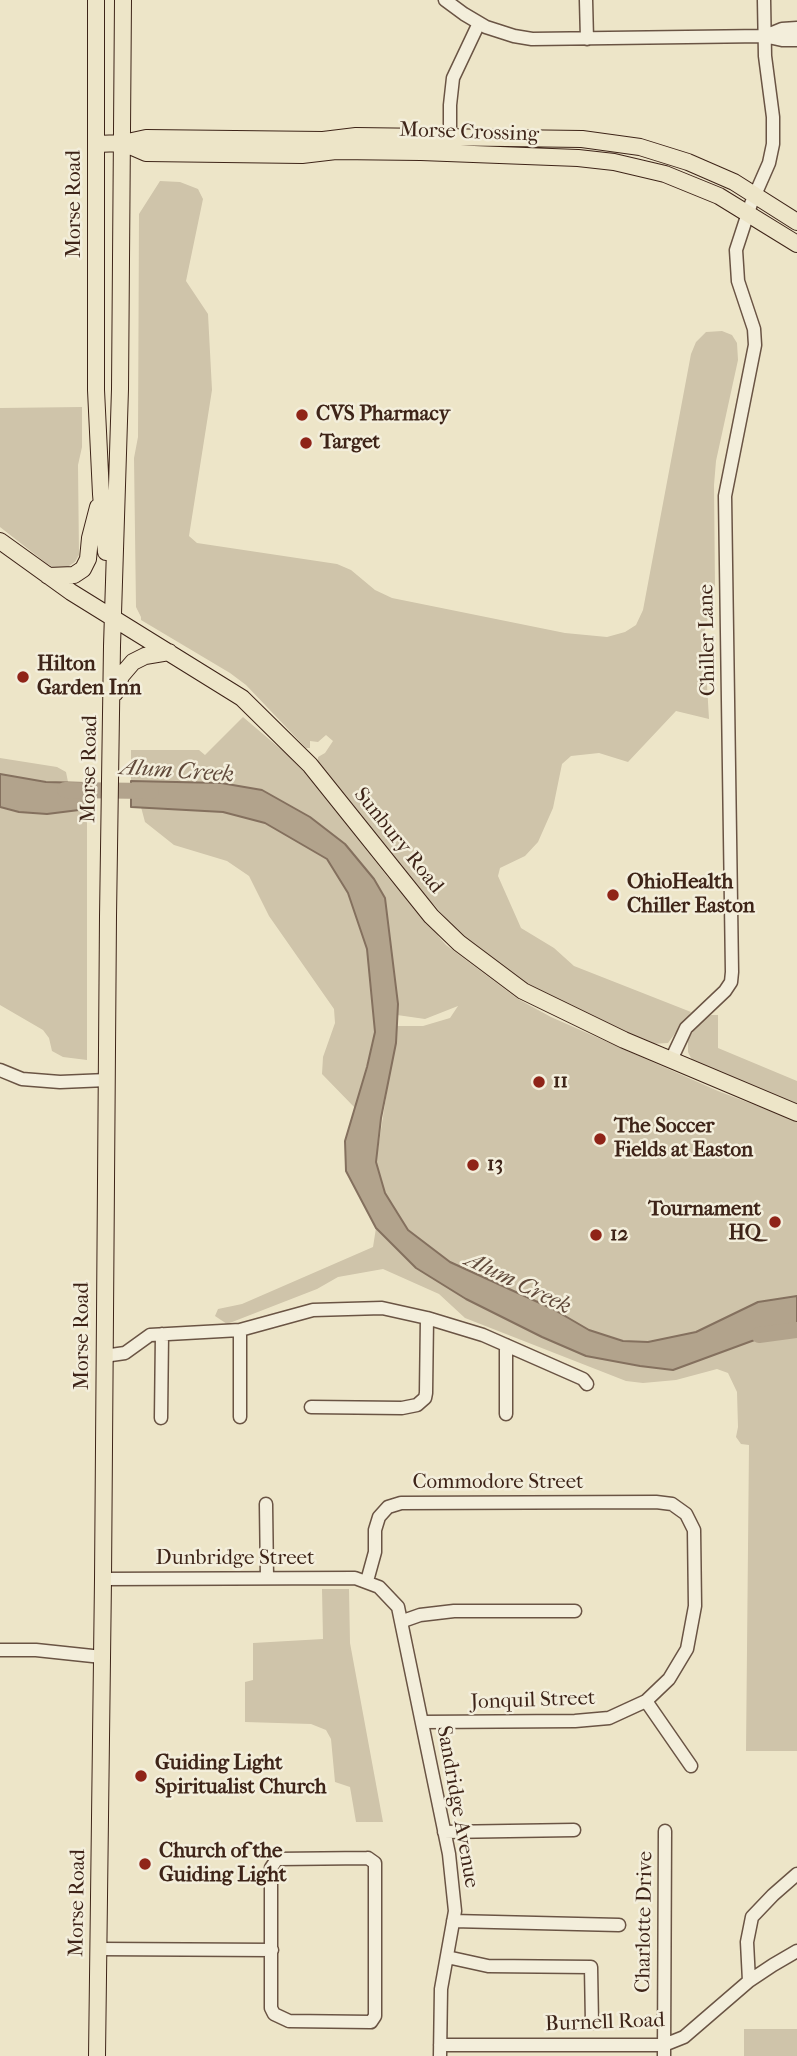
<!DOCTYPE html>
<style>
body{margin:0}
canvas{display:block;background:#ede5c8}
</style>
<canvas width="797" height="2056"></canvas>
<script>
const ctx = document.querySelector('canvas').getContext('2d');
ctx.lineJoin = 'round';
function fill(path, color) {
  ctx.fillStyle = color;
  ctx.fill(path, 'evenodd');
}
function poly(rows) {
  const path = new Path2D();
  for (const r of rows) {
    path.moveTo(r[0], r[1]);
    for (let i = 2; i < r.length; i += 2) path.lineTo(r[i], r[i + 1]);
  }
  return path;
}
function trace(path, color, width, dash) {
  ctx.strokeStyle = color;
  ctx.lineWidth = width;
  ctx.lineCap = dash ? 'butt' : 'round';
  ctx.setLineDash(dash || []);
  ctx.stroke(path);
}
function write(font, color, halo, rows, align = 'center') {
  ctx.font = font + ' "IM FELL French Canon",serif';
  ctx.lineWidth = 5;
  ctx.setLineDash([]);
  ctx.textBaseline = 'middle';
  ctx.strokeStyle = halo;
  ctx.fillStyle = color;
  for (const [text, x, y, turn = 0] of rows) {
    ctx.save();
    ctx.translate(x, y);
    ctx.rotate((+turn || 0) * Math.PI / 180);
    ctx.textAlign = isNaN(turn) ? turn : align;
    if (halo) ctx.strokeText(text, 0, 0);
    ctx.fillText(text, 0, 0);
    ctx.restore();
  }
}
fill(poly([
 [160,181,180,182,198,189,203,199,186,281,208,314,212,390,189,536,197,543,337,564,351,570,375,590,392,598,565,633,607,637,625,632,636,625,643,610,691,354,696,342,706,332,722,331,732,335,737,343,738,360,716,461,714,485,715,588,704,634,709,719,676,711,628,762,599,753,571,756,562,764,553,808,538,842,525,856,500,868,498,876,521,928,554,948,574,966,691,1012,668,1043,651,1044,557,1004,485,961,404,872,318,761,318,757,325,753,333,741,326,735,318,742,310,741,310,748,306,748,246,685,230,673,141,620,141,617,136,607,134,458,138,437,139,214],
 [82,407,82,447,78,465,79,555,75,562,69,566,69,571,54,568,46,563,0,527,0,408],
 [243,717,290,757,315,784,386,875,446,945,518,999,551,1017,718,1091,797,1121,797,1296,758,1302,696,1332,648,1342,623,1341,589,1330,553,1309,450,1262,408,1230,385,1193,376,1162,397,1026,423,1026,450,1018,458,1006,425,1019,397,1015,398,1004,385,898,374,879,345,844,310,817,262,790,221,783,131,781,131,750,199,750,205,755],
 [0,758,57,767,66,772,68,782,46,782,0,774],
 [0,787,56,795,87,809,87,1060,63,1057,52,1051,49,1038,43,1030,0,1005],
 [141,807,223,812,265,823,327,859,348,893,367,949,375,1032,356,1109,322,1074,323,1057,335,1023,334,1009,269,916,249,876,227,861,174,845,145,822],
 [711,1015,718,1015,718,1048,797,1081,797,1107,697,1065,691,1058,688,1052,688,1040,697,1025],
 [376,1228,416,1268,466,1299,586,1356,640,1366,673,1370,779,1331,797,1330,797,1751,746,1751,749,1445,741,1444,736,1437,738,1427,737,1392,728,1373,717,1369,676,1380,643,1383,626,1381,465,1318,439,1294,383,1269,338,1277,317,1289,227,1324,215,1316,218,1309,242,1304,373,1247],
 [322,1589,349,1589,350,1643,383,1822,356,1822,350,1787,335,1782,331,1739,326,1730,311,1724,245,1722,245,1682,253,1680,253,1643,323,1639],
 [744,2029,797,2029,797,2056,744,2056]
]), '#cfc4aa');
const water = poly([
 [0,774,46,782,86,783,87,809,47,814,19,812,0,807,0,774],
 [131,781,221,783,262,790,310,817,345,844,374,879,385,898,398,1004,396,1043,381,1118,376,1162,385,1193,408,1230,450,1262,553,1309,589,1330,623,1341,648,1342,696,1332,758,1302,797,1296,797,1330,779,1331,673,1370,640,1366,586,1356,542,1337,466,1299,416,1268,376,1228,346,1171,345,1141,367,1067,375,1032,367,949,348,893,327,859,265,823,223,812,131,807,131,781]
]);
fill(water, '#b2a38c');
trace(water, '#84705e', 2);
trace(poly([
 [65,790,151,791],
 [759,1335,797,1330]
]), '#b2a38c', 16);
const minor = poly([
 [445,0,464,14,486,27,514,36,532,39,764,36,782,40,797,40],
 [586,0,587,39],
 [765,36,782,29,797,28],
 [450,146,450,105,453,78,479,23],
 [671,1060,686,1028,725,991,731,982,732,972,725,496,755,345,754,329,738,281,736,250,751,204,769,163,773,144,773,117,765,56,764,0],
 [0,1070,22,1079,60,1082,107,1080],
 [240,1330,240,1417],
 [104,1356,125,1353,150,1335,240,1330,313,1310,382,1308,427,1318,483,1335,583,1379,587,1384],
 [311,1407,402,1408,417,1405,425,1398,426,1393,427,1318],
 [506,1414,506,1345],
 [161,1418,162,1334],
 [266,1504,267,1578],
 [103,1579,355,1578,379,1587,398,1607,449,1854,455,1911,441,1989,440,2056],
 [367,1581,375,1552,375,1530,379,1517,388,1507,401,1503,656,1502,672,1504,686,1514,694,1530,695,1606,687,1649,669,1679,646,1701,609,1718,575,1721,423,1722],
 [403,1621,420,1615,454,1611,575,1611],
 [0,1650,36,1650,102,1657],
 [646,1701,691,1766],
 [444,1832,574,1830],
 [368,1858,375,1863,375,2016,371,2022,289,2021,274,2014,271,2008,271,1868,277,1859,368,1858],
 [453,1921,619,1925],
 [99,1949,272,1950],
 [447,1957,488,1966,591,1967,592,2023],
 [749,1981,747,1942,752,1917,773,1895,797,1874],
 [440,2045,664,2045,684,2037,749,1981,773,1965,797,1951],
 [664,2056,665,1831]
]);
const major = poly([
 [96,0,96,390,101,494,106,552],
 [123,143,146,153,302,155,336,151,421,152,578,158,614,162,665,174,719,196,797,244],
 [96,144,123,143,146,138,323,140,356,136,582,139,640,147,688,162,734,182,797,222],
 [0,541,71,592,242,698,310,765,431,916,459,943,523,991,624,1040,797,1113],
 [48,576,74,575,83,569,88,559,90,538,98,507],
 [115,693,121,676,133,662,145,656,169,652],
 [97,2056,103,1579,108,916,112,646,120,389,123,0]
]);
trace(minor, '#6a5444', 15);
trace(major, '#3e2418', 18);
trace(minor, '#f3eedb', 12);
trace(major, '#ede5c8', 16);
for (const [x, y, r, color] of [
 [302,415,7,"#8f2418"],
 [306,443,7,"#8f2418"],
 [23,677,7,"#8f2418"],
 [613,895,7,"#8f2418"],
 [539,1082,7,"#8f2418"],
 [600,1139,7,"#8f2418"],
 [473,1165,7,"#8f2418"],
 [775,1222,7,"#8f2418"],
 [596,1235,7,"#8f2418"],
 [141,1776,7,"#8f2418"],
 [145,1864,7,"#8f2418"]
]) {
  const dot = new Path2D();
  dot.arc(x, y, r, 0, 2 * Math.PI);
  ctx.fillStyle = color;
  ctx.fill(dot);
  trace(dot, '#f3eedb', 2.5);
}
write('21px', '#3e2418', '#f3eedb', [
 ["Morse Crossing",469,133,2],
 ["Morse Road",75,204,-90],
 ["Chiller Lane",708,640,-91],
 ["Morse Road",90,769,-89],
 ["Sunbury Road",398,841,51],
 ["Morse Road",83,1336,-90],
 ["Commodore Street",498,1483],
 ["Dunbridge Street",235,1559],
 ["Jonquil Street",533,1701,-2],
 ["Sandridge Avenue",457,1807,80],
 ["Morse Road",78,1903,-89],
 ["Charlotte Drive",645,1922,-89],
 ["Burnell Road",605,2023,-2]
]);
write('bold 21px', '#3e2418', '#f3eedb', [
 ["CVS Pharmacy",316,415],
 ["Target",320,443],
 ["Hilton",37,665],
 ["Garden Inn",37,689],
 ["OhioHealth",627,883],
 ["Chiller Easton",627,907],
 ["11",553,1082],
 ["The Soccer",614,1127],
 ["Fields at Easton",614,1151],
 ["13",487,1165],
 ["Tournament",761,1210,"right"],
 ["HQ",761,1234,"right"],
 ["12",610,1235],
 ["Guiding Light",155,1764],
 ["Spiritualist Church",155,1788],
 ["Church of the",159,1852],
 ["Guiding Light",159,1876]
], 'left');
write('italic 23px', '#614a3b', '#f3eedb', [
 ["Alum Creek",177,772,4],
 ["Alum Creek",518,1284,26]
]);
</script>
